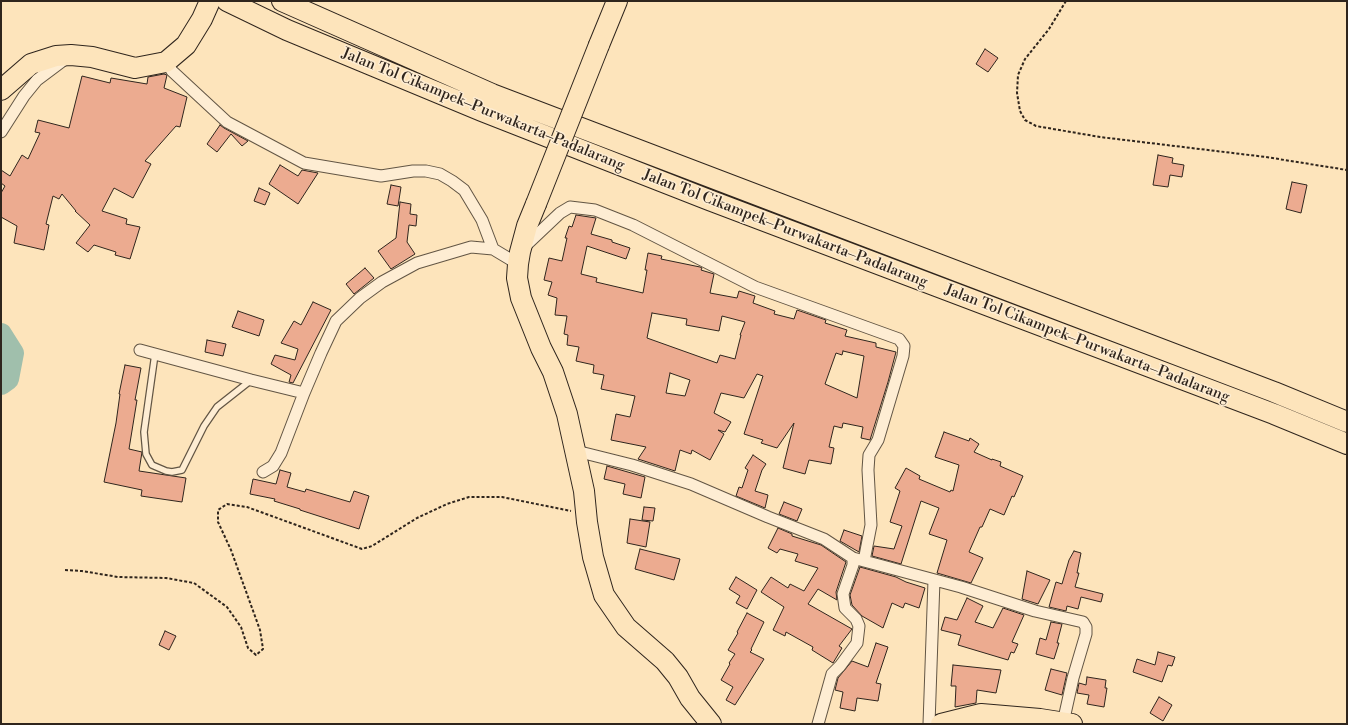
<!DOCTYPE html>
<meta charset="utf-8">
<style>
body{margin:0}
#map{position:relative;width:1348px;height:725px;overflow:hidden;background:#fde4bb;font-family:"Libre Bodoni",serif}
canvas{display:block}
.frame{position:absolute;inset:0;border:2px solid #2f251d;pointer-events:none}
</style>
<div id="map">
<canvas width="1348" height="725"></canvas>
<div class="frame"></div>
</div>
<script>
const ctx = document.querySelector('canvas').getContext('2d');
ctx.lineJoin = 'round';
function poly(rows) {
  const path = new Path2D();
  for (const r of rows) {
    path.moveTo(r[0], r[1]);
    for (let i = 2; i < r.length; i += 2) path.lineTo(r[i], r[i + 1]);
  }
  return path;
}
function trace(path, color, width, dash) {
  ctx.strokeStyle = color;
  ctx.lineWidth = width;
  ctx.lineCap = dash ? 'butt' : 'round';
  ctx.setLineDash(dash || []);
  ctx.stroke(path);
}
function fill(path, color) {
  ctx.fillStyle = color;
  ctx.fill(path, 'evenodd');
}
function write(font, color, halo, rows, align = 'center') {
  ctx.font = font + ' "Libre Bodoni",serif';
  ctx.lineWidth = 3;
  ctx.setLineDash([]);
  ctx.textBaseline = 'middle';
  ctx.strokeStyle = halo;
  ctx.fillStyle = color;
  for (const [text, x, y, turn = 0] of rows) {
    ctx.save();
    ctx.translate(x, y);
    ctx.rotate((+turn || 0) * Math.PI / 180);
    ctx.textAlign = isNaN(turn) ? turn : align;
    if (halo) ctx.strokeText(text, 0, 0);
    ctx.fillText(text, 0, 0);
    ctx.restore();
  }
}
trace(poly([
 [1,334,13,353,8,379,1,384]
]), '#a0bfac', 22);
const building = poly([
 [985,49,998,58,988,72,976,64,985,49],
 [164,74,167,75,164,88,187,97,180,127,176,126,145,161,151,164,133,198,114,188,102,211,127,219,126,224,140,227,130,259,115,255,116,252,94,245,88,252,76,243,90,225,75,211,76,211,62,194,59,199,53,196,46,224,49,225,44,250,14,243,17,226,1,217,1,193,5,186,1,183,1,170,10,176,22,155,28,159,40,133,35,132,38,120,69,128,82,76,110,83,111,78,147,84,148,77,164,74],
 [220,125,224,128,248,141,242,146,231,134,217,152,207,144,220,125],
 [1158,155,1173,158,1172,163,1184,165,1182,177,1170,175,1168,187,1153,185,1158,155],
 [280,165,298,176,302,170,318,173,298,204,269,184,280,165],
 [1292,182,1307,185,1301,213,1286,209,1292,182],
 [391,185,401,187,398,206,387,204,391,185],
 [259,188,270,193,265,205,254,201,259,188],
 [400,202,411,204,410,214,417,215,416,226,409,225,407,242,415,254,391,269,378,251,396,238,400,202],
 [576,215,596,218,591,234,612,240,612,242,630,248,626,259,587,246,581,274,597,278,596,282,643,293,647,270,645,270,648,253,662,256,661,259,700,267,702,268,701,270,714,274,710,293,737,298,739,291,755,296,753,303,775,311,774,314,794,319,797,310,826,320,825,323,847,330,845,336,876,343,876,347,896,352,888,382,870,440,861,438,863,427,843,423,842,428,834,426,829,447,834,448,831,464,809,460,805,474,783,468,794,423,777,448,761,443,763,440,744,434,763,376,757,374,744,398,721,393,714,413,731,422,725,432,718,430,724,434,710,460,692,450,691,454,680,450,675,471,638,459,646,447,611,440,616,414,630,417,635,396,601,389,604,375,593,373,594,365,576,361,579,347,567,345,568,335,564,334,567,316,555,315,557,298,548,295,552,282,544,280,549,258,562,261,567,238,565,238,569,226,572,227,576,215],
 [652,313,687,319,686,325,719,331,722,316,745,322,740,335,741,335,735,359,720,355,717,363,647,338,652,313],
 [843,351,864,356,857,398,825,384,836,353,842,355,843,351],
 [670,373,690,380,685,396,666,393,670,373],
 [365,268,374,278,354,294,346,284,365,268],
 [313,302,331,310,293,383,289,382,291,375,271,364,275,355,295,360,298,349,281,343,294,321,301,325,313,302],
 [238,311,264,320,259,336,232,327,238,311],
 [207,340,226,344,223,356,205,352,207,340],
 [125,365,141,368,135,400,137,400,129,449,142,452,139,471,186,478,182,502,141,496,142,490,104,482,116,423,120,394,119,394,125,365],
 [944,432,969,441,970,438,979,444,974,452,992,460,992,459,1001,462,1000,466,1023,476,1014,497,1012,496,1004,515,990,509,982,527,980,527,969,552,983,558,971,583,937,573,947,540,929,534,939,508,921,501,901,564,872,556,874,546,894,549,902,526,890,522,900,491,895,488,906,468,920,476,919,479,950,492,951,490,953,491,959,465,935,457,944,432],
 [753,455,766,464,762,470,755,491,768,495,765,508,736,496,739,487,742,488,748,470,745,468,753,455],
 [607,466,645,477,641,498,623,494,625,484,604,479,607,466],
 [280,470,291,473,287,487,305,492,306,489,350,502,354,491,369,496,359,529,300,510,300,509,274,501,275,499,250,494,253,479,276,484,280,470],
 [784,502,802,509,797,521,779,514,784,502],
 [644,507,655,508,653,521,642,520,644,507],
 [630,519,650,522,646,547,627,543,630,519],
 [778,528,792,534,792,536,821,545,846,562,836,592,837,600,818,589,808,604,852,629,839,646,842,648,833,663,812,650,813,647,786,632,785,636,773,630,784,607,761,592,771,577,788,588,790,584,804,591,818,568,795,561,798,554,780,549,777,553,768,548,778,528],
 [844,530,862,536,859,552,840,541,844,530],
 [640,549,680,559,674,580,635,569,640,549],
 [1074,551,1081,553,1077,573,1079,573,1075,587,1103,594,1101,602,1081,597,1078,609,1067,606,1066,611,1049,607,1056,582,1062,584,1069,560,1074,551],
 [860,567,896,577,906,582,925,588,919,608,905,603,903,608,892,603,883,628,862,616,852,605,850,595,860,567],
 [1027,571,1050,580,1038,604,1022,599,1027,571],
 [736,577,757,590,747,609,736,603,740,596,729,589,736,577],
 [967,598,983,606,975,622,993,628,1003,608,1024,615,1012,642,1018,644,1014,653,1011,652,1008,660,958,645,961,635,941,630,945,617,957,620,967,598],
 [747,613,764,622,751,649,752,650,750,652,764,659,735,705,726,700,733,687,721,680,730,664,729,663,735,654,728,650,738,633,737,632,747,613],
 [1051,622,1062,624,1057,643,1059,643,1054,659,1036,654,1040,638,1046,640,1051,622],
 [165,631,176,636,169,650,159,645,165,631],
 [876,643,888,647,876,683,881,684,878,701,857,698,855,711,840,708,843,692,835,690,838,678,852,661,868,667,876,643],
 [1158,652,1175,657,1172,666,1168,665,1162,682,1133,672,1137,659,1155,665,1158,652],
 [953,665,1001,670,996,693,977,690,976,703,955,707,956,686,951,686,953,665],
 [1051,669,1067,673,1062,695,1045,690,1051,669],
 [1087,677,1106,680,1105,688,1107,688,1104,707,1087,704,1089,695,1077,693,1079,683,1086,685,1087,677],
 [1159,697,1172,705,1163,721,1150,713,1159,697]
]);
fill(building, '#ecab90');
trace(building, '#2f251d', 1);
const lane = poly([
 [155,354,144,432,146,454,152,465,166,471,172,472,182,470,204,426,217,407,250,381]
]);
const street = poly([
 [166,62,172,71,227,122,304,163,381,176,413,171,426,171,440,174,452,181,464,190,482,220,493,249],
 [1,132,24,96,37,80,65,59],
 [523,248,560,213,570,207,595,210,633,225,755,287,899,339,904,346,903,356,878,440,869,455,868,470,871,525,864,561,853,558,853,565,843,594,845,608,856,619,859,626,857,643,840,666,832,674,818,724],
 [140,350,251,380,304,393,321,353,336,321,360,298,382,282,417,263,471,247,493,249,518,264],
 [576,451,632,465,691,484,768,517,824,539,853,558],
 [263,472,273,466,281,453,304,393],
 [864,561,961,587,1035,611,1083,622,1086,627,1086,634,1073,678,1063,723],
 [929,724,934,580]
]);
const highway = poly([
 [227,1,287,30,482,111,709,200,1274,414,1347,444],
 [282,1,492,94,1274,392,1347,422],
 [599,45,617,1],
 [1,90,31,64,56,56,71,55,92,57,135,68,166,62,186,45,202,19,210,1],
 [536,204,527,226,520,252,518,264,517,278,521,298,541,348,553,372,567,414,584,491,587,522,593,557,604,595,626,627,665,661,678,677,690,698,711,724],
 [941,724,981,714,1040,719,1072,724]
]);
trace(lane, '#625544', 8);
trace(street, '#625544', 13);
trace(highway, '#2f251d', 22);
trace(poly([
 [1066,1,1049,29,1025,59,1018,75,1017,93,1020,111,1025,120,1036,126,1100,137,1266,157,1347,170],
 [65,570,82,571,118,577,166,578,194,583,227,607,241,627,248,648,256,655,263,649,260,630,231,550,218,522,218,510,227,504,247,507,362,549,372,546,417,518,447,504,469,497,502,497,571,511]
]), '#2f251d', 2, [3, 2]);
trace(lane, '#feedd3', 5.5);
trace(street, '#feedd3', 11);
trace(highway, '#fde4bb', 20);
const highwayBridge = poly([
 [536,204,599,45]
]);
trace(highwayBridge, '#2f251d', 22, []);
trace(highwayBridge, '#fde4bb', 20);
write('15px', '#2f251d', '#feedd3', [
 ["Jalan Tol Cikampek–Purwakarta–Padalarang",483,110,22],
 ["Jalan Tol Cikampek–Purwakarta–Padalarang",785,229,21],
 ["Jalan Tol Cikampek–Purwakarta–Padalarang",1087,344,21]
]);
</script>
